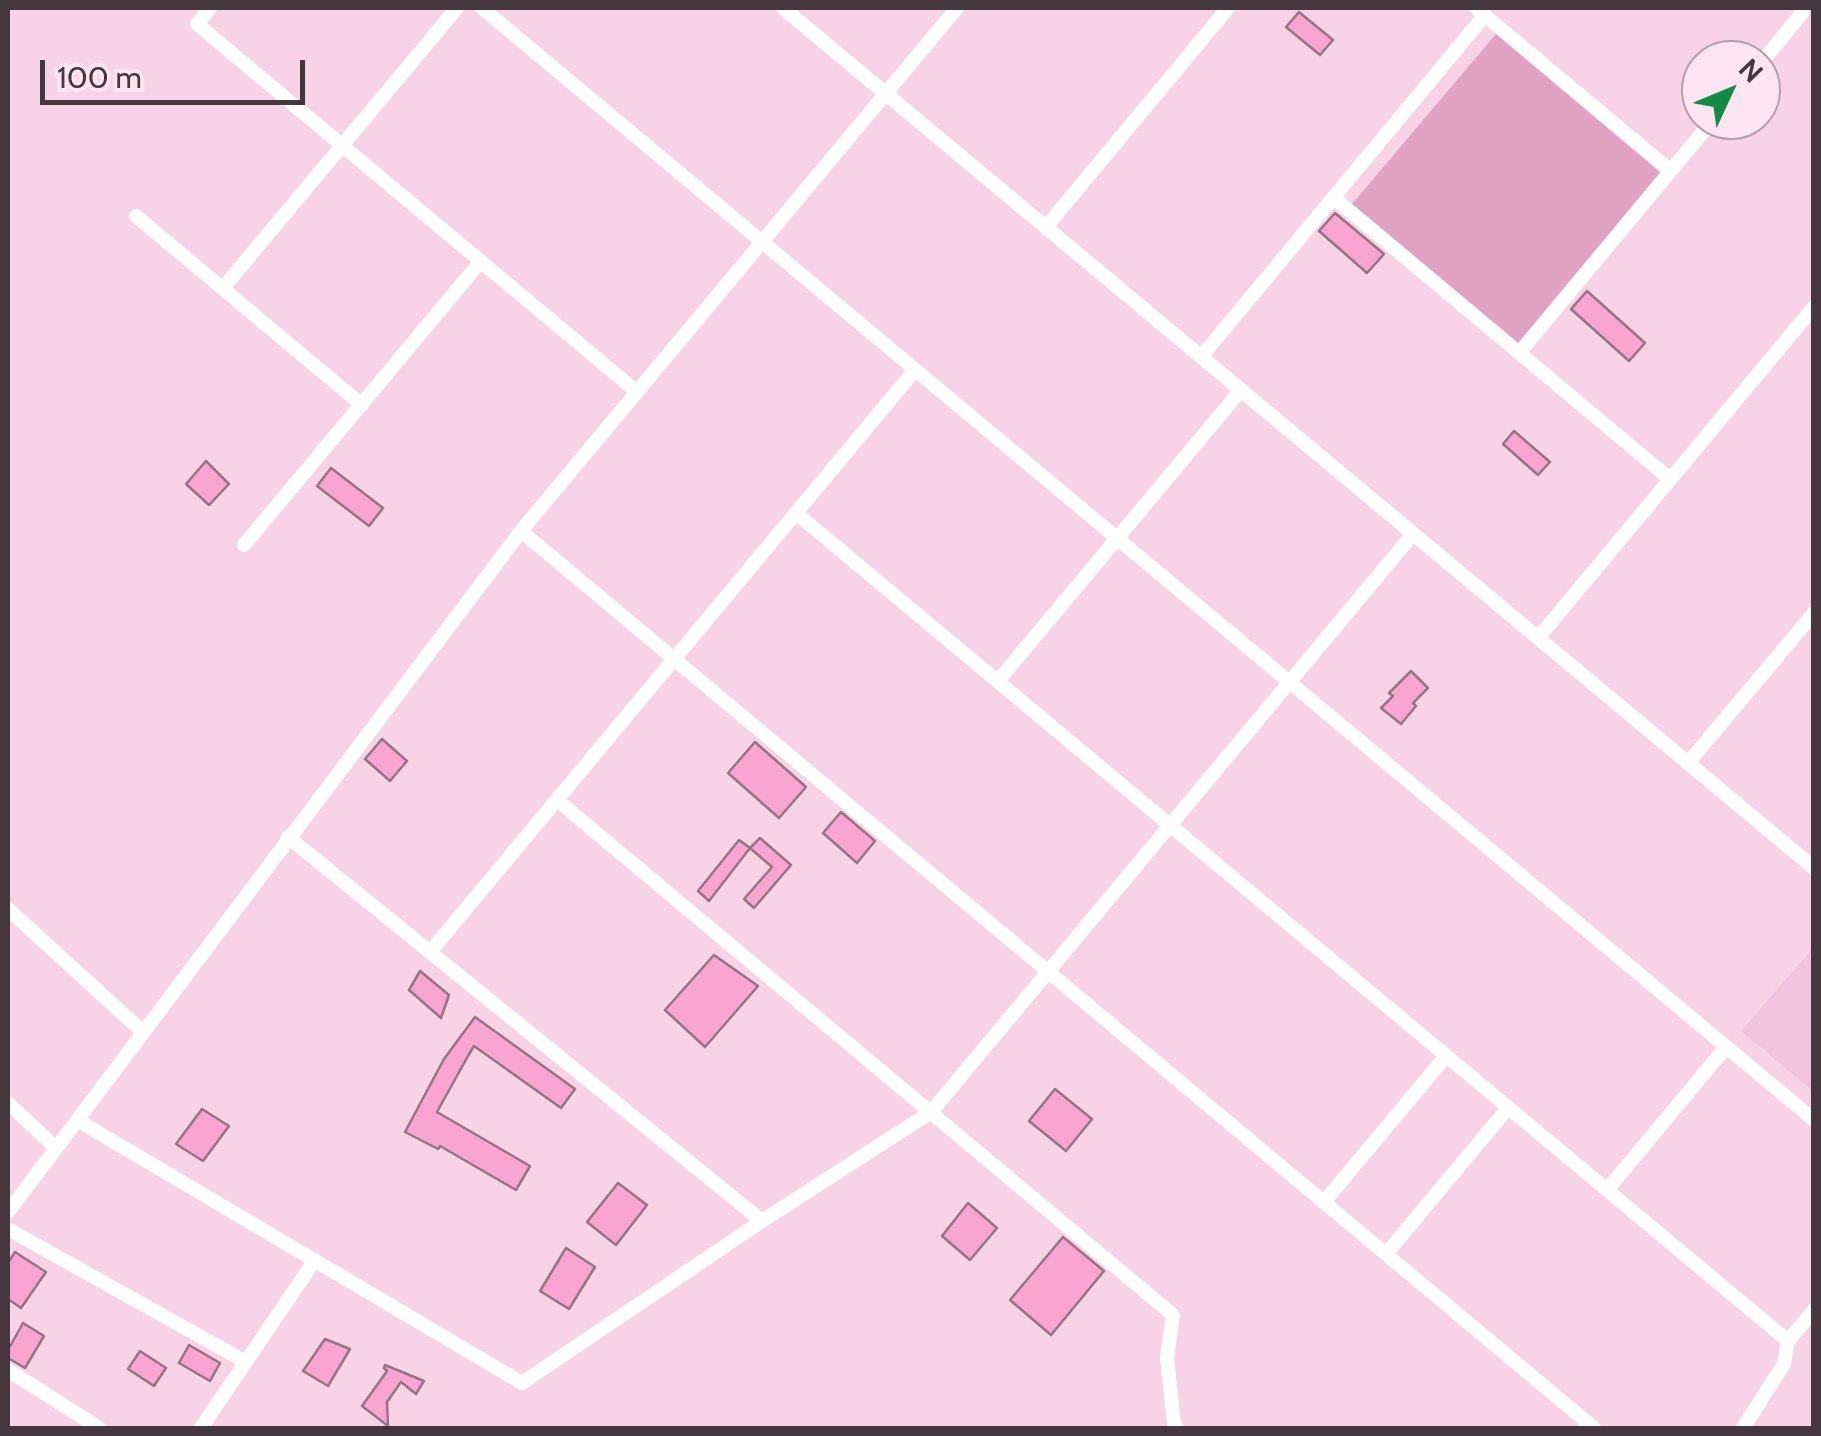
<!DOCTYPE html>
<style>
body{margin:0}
#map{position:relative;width:1821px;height:1436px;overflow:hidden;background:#f8d3e6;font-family:Cabin,sans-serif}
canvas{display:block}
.frame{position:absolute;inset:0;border:10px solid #46373e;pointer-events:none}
.north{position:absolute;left:1681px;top:40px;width:100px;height:100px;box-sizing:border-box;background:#fce5f0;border:2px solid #b39fa9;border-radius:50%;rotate:46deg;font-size:28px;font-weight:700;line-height:40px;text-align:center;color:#46373e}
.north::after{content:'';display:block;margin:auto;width:35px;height:45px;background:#138b45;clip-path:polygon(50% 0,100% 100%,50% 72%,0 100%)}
.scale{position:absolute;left:40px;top:60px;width:265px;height:45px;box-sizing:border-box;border:5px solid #46373e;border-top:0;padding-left:12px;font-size:30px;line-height:35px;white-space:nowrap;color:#46373e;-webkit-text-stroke:8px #fce5f0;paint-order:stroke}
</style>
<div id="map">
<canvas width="1821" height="1436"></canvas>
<div class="frame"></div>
<div class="north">N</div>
<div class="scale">100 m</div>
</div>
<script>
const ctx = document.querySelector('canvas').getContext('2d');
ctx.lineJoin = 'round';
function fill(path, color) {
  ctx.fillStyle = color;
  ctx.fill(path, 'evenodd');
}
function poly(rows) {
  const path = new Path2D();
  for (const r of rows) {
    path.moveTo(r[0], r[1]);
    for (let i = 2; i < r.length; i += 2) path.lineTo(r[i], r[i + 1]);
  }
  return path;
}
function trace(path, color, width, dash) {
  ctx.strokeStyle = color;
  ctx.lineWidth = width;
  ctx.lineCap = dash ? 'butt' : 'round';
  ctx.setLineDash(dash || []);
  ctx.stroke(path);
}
fill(poly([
 [1813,948,1813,1091,1741,1031]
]), '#f0c4da');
fill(poly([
 [1496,34,1662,174,1518,344,1352,204]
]), '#e0a3c3');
const building = poly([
 [1299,12,1333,40,1320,55,1286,27,1299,12],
 [1335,213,1384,254,1367,273,1319,231,1335,213],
 [1587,291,1645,343,1629,361,1571,309,1587,291],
 [1514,431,1550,462,1538,475,1503,444,1514,431],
 [206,461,229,484,209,505,186,484,206,461],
 [331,468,383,508,369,526,317,486,331,468],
 [1411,671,1428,688,1413,703,1416,706,1401,724,1381,708,1393,696,1389,693,1411,671],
 [382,739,407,761,390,781,365,759,382,739],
 [755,742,806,787,779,818,728,773,755,742],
 [841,812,875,841,857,863,823,833,841,812],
 [760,838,791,865,754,908,744,899,772,867,750,848,760,838],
 [739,840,750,848,709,901,698,891,739,840],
 [714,955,758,986,705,1047,665,1010,714,955],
 [420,971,449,995,441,1018,409,990,420,971],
 [475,1017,575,1089,561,1108,474,1046,468,1056,437,1112,530,1166,516,1190,440,1146,438,1149,405,1132,444,1059,475,1017],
 [1055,1089,1092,1119,1066,1151,1029,1121,1055,1089],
 [202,1109,229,1126,203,1161,176,1144,202,1109],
 [618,1183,647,1205,616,1245,587,1222,618,1183],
 [968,1203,997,1228,970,1260,942,1236,968,1203],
 [1063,1237,1104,1271,1051,1335,1010,1300,1063,1237],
 [566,1248,595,1267,569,1309,540,1291,566,1248],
 [15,1252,46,1272,21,1308,8,1299,8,1263,15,1252],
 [23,1323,44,1336,25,1368,8,1358,8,1350,23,1323],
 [325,1339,350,1349,328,1386,303,1371,325,1339],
 [189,1345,220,1363,210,1381,179,1363,189,1345],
 [140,1351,166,1368,154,1386,128,1369,140,1351],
 [385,1365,424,1381,416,1394,401,1382,387,1402,388,1426,362,1406,387,1371,384,1368,385,1365]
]);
fill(building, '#f9a4d1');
trace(building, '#957485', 2.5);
trace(poly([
 [210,8,197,24,637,392],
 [482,8,1814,1120],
 [783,8,1814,868],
 [1476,8,1671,171],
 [1761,63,1802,13],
 [1334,198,1670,479],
 [136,216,362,405],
 [1046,227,1228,8],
 [223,288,457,8],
 [1519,353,1713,120],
 [1201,357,1485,15],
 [796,513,1788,1341],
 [521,531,1594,1428],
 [244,545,481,261],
 [1538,638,1814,307],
 [998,681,1241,390],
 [1688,763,1814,613],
 [557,800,1173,1315,1167,1358,1174,1423,1177,1428],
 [288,837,762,1221],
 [8,909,143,1032],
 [430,952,915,370],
 [8,1103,56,1148],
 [77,1120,522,1383,762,1221,931,1112,1413,534],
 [1607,1190,1726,1047],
 [1324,1202,1446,1056],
 [8,1212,521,531,957,8],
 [8,1229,246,1362],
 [1386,1254,1508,1108],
 [8,1370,99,1428],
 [201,1428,315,1260],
 [1743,1428,1784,1364,1788,1341,1814,1310]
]), '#fff', 14);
</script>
